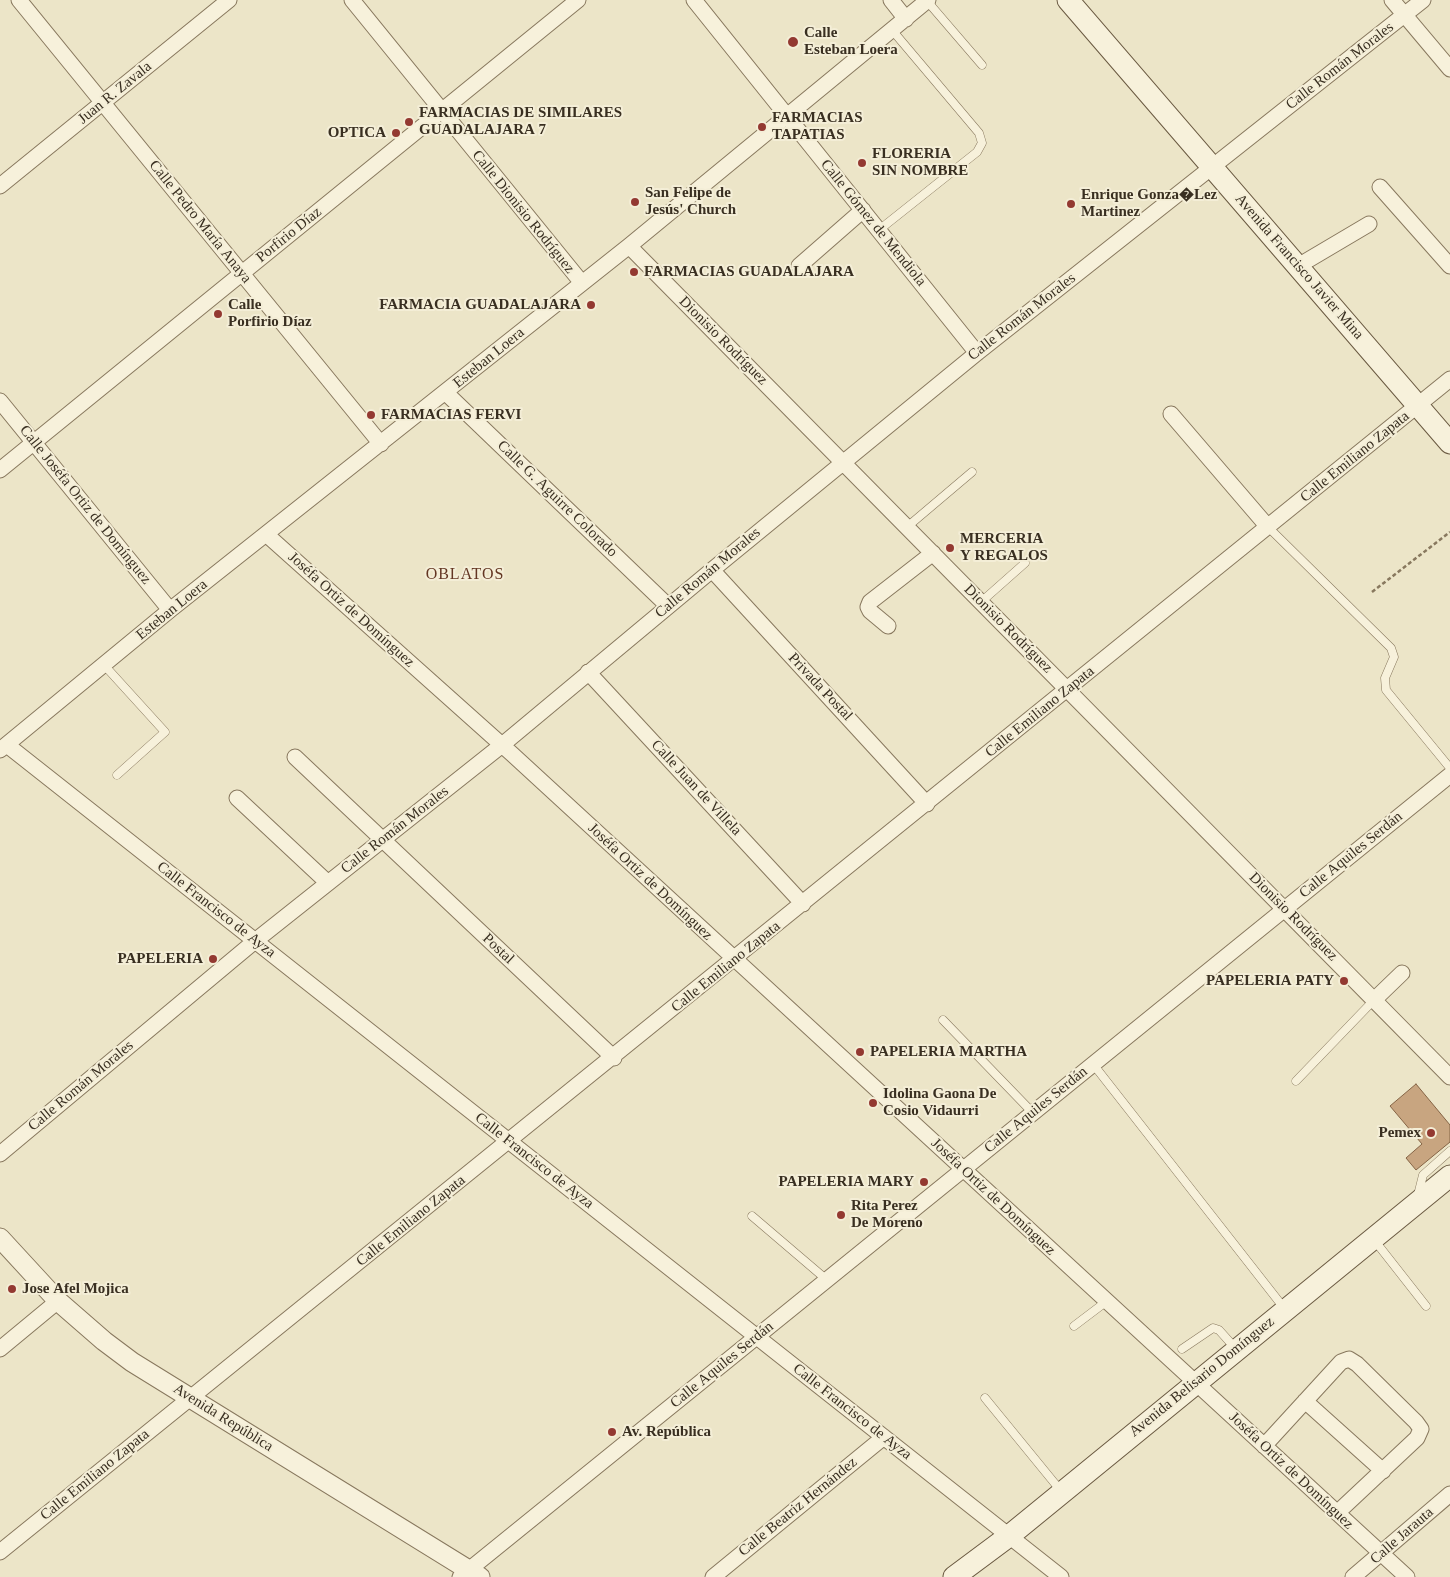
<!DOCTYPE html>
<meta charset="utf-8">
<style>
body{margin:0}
canvas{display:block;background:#ece5c8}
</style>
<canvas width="1450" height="1577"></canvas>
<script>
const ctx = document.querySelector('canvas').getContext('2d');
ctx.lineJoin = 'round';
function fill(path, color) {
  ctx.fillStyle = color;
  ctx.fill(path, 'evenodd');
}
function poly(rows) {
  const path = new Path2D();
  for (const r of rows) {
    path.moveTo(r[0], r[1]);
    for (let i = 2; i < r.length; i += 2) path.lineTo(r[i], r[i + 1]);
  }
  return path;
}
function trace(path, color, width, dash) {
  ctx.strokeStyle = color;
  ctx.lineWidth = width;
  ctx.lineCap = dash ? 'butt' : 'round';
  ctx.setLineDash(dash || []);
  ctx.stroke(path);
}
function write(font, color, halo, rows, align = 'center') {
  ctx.font = font + ' Georgia,serif';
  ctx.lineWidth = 4;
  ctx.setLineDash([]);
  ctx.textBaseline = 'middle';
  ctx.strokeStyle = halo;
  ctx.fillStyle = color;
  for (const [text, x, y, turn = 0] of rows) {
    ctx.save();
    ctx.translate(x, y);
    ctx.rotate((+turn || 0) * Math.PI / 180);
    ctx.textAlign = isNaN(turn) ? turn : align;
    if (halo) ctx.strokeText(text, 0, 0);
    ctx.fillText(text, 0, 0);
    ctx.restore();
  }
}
const building = poly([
 [1416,1084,1450,1125,1450,1142,1416,1170,1406,1158,1422,1144,1390,1106,1416,1084]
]);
fill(building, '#c8a580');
trace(building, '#856445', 1);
const service = poly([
 [927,1,982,65],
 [879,230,977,152,982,143,979,133,892,30],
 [907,527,972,472],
 [1268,527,1391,648,1394,657,1385,678,1386,690,1450,768],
 [981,602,1025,563],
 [105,666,165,732,117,775],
 [943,1020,1033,1113],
 [1093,1064,1284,1308],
 [1296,1081,1374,1000],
 [1418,1195,1423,1175,1450,1151],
 [752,1216,827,1280],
 [1375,1241,1426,1306],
 [1074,1326,1107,1301],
 [1182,1349,1213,1328,1219,1330,1236,1349],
 [985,1398,1061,1491]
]);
const minor = poly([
 [19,0,381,444],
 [352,0,582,283],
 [694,0,977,353],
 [891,0,906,19],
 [1392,0,1450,69],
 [0,186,229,0],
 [1380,187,1450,266],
 [629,246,1450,1077],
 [799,266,863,210],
 [1298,266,1369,224],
 [445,392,668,606],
 [0,401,170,610],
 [1171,414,1268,527],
 [0,470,578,0],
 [267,535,512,754,1407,1577],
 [712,570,927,804],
 [888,626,870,611,868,607,870,602,933,553],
 [588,672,803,904],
 [7,745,1061,1577],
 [0,750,170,610,629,246,928,0],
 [295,757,614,1058],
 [237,798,328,883],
 [1374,1000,1402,973],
 [0,1154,255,941,502,745,712,570,977,353,1423,0],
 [0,1349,58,1301],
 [1305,1401,1383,1471],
 [1264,1446,1341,1362,1349,1359,1357,1364,1416,1422,1421,1429,1417,1438,1337,1513],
 [0,1552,1450,379],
 [460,1577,1450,775],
 [713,1577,884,1437],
 [1353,1577,1450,1494]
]);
const tertiary = poly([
 [0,1238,58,1301,104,1341,132,1362,480,1577]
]);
const secondary = poly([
 [1068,0,1450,443],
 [954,1577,1009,1536,1450,1176]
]);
trace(service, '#88785e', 9);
trace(minor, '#88785e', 17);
trace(tertiary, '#88785e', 21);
trace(secondary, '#6a5941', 23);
trace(poly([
 [1372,592,1450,532]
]), '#88785e', 2.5, [4, 2.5]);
trace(service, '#f7f1db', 8);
trace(minor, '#f7f1db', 15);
trace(tertiary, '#f7f1db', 19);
trace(secondary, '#f7f1db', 21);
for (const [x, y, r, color] of [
 [793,42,6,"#933931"],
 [409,122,5,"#933931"],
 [762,127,5,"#933931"],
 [396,133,5,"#933931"],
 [862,163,5,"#933931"],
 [635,202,5,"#933931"],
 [1071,204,5,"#933931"],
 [634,272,5,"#933931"],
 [591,305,5,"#933931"],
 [218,314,5,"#933931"],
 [371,415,5,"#933931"],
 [950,548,5,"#933931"],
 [213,959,5,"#933931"],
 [1344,981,5,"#933931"],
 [860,1052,5,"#933931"],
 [873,1103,5,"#933931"],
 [1431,1133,5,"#933931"],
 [924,1182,5,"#933931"],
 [841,1215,5,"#933931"],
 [12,1289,5,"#933931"],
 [612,1432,5,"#933931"]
]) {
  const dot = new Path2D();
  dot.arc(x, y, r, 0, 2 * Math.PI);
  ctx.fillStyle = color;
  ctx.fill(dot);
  trace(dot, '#f4eed7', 2);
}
write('bold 15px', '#392f21', '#f4eed7', [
 ["Calle",804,33],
 ["Esteban Loera",804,50],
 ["FARMACIAS DE SIMILARES",419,113],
 ["GUADALAJARA 7",419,130],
 ["FARMACIAS",772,118],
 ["TAPATIAS",772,135],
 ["OPTICA",386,133,"right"],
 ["FLORERIA",872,154],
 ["SIN NOMBRE",872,171],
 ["San Felipe de",645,193],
 ["Jesús' Church",645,210],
 ["Enrique Gonza�Lez",1081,195],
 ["Martinez",1081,212],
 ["FARMACIAS GUADALAJARA",644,272],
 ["Calle",228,305],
 ["Porfirio Díaz",228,322],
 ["FARMACIA GUADALAJARA",581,305,"right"],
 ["FARMACIAS FERVI",381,415],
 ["MERCERIA",960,539],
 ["Y REGALOS",960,556],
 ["PAPELERIA",203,959,"right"],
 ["PAPELERIA PATY",1334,981,"right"],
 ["PAPELERIA MARTHA",870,1052],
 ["Idolina Gaona De",883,1094],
 ["Cosio Vidaurri",883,1111],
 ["Pemex",1421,1133,"right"],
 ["PAPELERIA MARY",914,1182,"right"],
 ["Rita Perez",851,1206],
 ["De Moreno",851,1223],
 ["Jose Afel Mojica",22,1289],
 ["Av. República",622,1432]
], 'left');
write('15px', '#392f21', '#f4eed7', [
 ["Calle Román Morales",1340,66,-38],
 ["Juan R. Zavala",115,93,-39],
 ["Calle Dionisio Rodríguez",523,212,51],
 ["Calle Pedro María Anaya",200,222,51],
 ["Calle Gómez de Mendiola",873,223,51],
 ["Porfirio Díaz",289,235,-39],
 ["Avenida Francisco Javier Mina",1299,267,49],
 ["Calle Román Morales",1022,317,-38],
 ["Dionisio Rodríguez",723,341,45],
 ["Esteban Loera",489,358,-39],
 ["Calle Emiliano Zapata",1355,457,-39],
 ["Calle G. Aguirre Colorado",557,499,44],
 ["Calle Joséfa Ortiz de Domínguez",85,505,51],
 ["Calle Román Morales",708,573,-40],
 ["Esteban Loera",172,610,-39],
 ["Joséfa Ortiz de Domínguez",351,610,42],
 ["Dionisio Rodríguez",1008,629,45],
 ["Privada Postal",820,687,47],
 ["Calle Emiliano Zapata",1040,712,-39],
 ["Calle Juan de Villela",696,788,47],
 ["Calle Román Morales",395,830,-38],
 ["Calle Aquiles Serdán",1351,855,-39],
 ["Joséfa Ortiz de Domínguez",650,882,43],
 ["Calle Francisco de Ayza",216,910,38],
 ["Dionisio Rodríguez",1293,917,45],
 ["Postal",498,949,43],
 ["Calle Emiliano Zapata",726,967,-39],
 ["Calle Román Morales",81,1086,-40],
 ["Calle Aquiles Serdán",1036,1110,-39],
 ["Calle Francisco de Ayza",534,1161,38],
 ["Joséfa Ortiz de Domínguez",993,1197,43],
 ["Calle Emiliano Zapata",411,1221,-39],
 ["Calle Aquiles Serdán",722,1365,-39],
 ["Avenida Belisario Domínguez",1202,1377,-39],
 ["Calle Francisco de Ayza",852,1412,38],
 ["Avenida República",223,1418,32],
 ["Joséfa Ortiz de Domínguez",1291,1471,43],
 ["Calle Emiliano Zapata",95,1475,-39],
 ["Calle Beatriz Hernández",798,1507,-39],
 ["Calle Jarauta",1402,1536,-41]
]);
ctx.letterSpacing = '1px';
write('16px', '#633622', '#f4eed7', [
 ["OBLATOS",465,575]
]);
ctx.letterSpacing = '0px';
</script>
